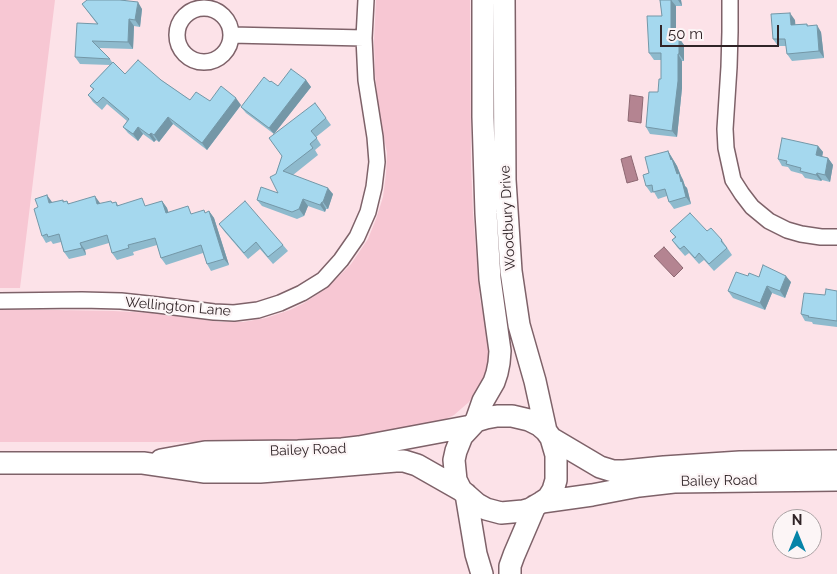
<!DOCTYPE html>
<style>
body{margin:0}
#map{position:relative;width:837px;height:574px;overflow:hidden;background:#fce2e8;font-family:Raleway,sans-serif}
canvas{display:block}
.north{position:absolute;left:772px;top:509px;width:50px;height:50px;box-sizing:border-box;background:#fcf5f6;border:1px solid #aaa1a3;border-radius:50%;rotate:0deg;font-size:14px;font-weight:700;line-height:20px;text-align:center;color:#302427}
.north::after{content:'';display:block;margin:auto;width:18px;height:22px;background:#0784a8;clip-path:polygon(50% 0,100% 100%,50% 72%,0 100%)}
.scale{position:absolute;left:660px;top:25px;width:119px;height:22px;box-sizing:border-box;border:2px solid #302427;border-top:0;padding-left:6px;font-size:15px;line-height:18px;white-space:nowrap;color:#302427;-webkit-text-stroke:4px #fcf5f6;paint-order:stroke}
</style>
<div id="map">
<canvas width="837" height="574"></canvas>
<div class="north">N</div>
<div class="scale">50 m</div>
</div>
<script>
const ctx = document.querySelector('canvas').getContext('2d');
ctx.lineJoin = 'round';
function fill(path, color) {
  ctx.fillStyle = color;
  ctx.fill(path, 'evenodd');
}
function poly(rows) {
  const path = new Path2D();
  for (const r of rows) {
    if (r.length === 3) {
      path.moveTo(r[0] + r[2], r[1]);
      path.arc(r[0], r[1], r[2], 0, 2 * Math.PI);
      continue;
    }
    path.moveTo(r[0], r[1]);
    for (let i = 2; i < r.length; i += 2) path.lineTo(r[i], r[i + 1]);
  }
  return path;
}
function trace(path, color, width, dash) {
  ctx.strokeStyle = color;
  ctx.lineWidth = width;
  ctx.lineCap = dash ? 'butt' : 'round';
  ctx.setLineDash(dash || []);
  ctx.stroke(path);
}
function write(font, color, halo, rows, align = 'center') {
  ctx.font = font + ' Raleway,sans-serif';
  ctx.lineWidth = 4.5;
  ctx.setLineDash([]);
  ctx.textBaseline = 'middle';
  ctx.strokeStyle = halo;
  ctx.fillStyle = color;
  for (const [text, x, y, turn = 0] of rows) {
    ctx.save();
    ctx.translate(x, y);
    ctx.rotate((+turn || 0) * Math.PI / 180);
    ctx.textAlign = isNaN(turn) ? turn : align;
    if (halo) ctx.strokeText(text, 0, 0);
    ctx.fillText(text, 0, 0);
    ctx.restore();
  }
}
fill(poly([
 [0,0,55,0,20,288,0,288],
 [376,0,470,0,471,165,473,212,480,299,490,346,488,368,482,382,469,402,454,415,442,421,366,440,222,442,0,442,0,309,114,311,152,313,221,322,243,322,266,318,290,310,304,303,327,288,351,264,368,239,376,219,383,197,386,174,387,153,379,112,375,74,374,41]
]), '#f7c7d3');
const water = poly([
 [630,95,643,97,641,123,628,121,630,95],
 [631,156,638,180,627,183,621,159,631,156],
 [664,247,683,268,674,277,654,256,664,247]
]);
fill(water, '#b48491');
trace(water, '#8c6771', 1);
const minor = poly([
 [730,0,730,32,729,67,725,129,726,148,733,180,742,194,752,207,769,221,787,230,801,234,821,237,837,237],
 [204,35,27],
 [231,35,364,38],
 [0,301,82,300,121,301,158,305,214,312,234,313,258,310,280,303,302,293,323,280,341,260,357,237,368,212,374,187,377,162,375,137,366,80,364,38,366,0]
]);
const secondary = poly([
 [504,0,505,180,511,271,519,325,535,381,546,431],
 [497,416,512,416,529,420,539,425,546,431,551,438,556,455,556,480,553,490,548,498,542,502,530,509,523,511,501,513,486,509,477,504,461,490,456,480,454,460,456,451,462,436,476,421,486,418,497,416],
 [476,421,483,401,494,382,497,373,499,363,500,351,490,279,486,213,483,117,483,0],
 [551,438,600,467,613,471,624,471,664,467,740,462,837,461],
 [161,460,205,452,298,451,342,449,359,447,471,426],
 [0,463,143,463,205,472,260,472,324,467,396,461,404,461,417,465,461,490],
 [466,494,476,554,482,574],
 [542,502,592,495,639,486,674,482,837,480],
 [510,574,510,566,514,555,535,506]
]);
trace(minor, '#7e6269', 18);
trace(secondary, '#7e6269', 24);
trace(minor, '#fff', 15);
trace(secondary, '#fff', 21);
fill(poly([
 [87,0,126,0,126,1,142,9,140,27,134,26,133,49,99,48,110,59,112,62,125,74,161,80,190,100,210,101,241,105,207,150,173,124,159,142,156,140,154,142,143,134,138,141,128,133,123,127,127,121,107,104,102,110,93,102,88,95,93,89,90,86,110,65,80,64,75,57,97,24,82,4],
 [660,0,681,0,682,6,676,6,676,30,679,34,679,38,684,45,684,61,682,61,682,88,677,137,650,134,646,127,658,92,661,79,661,60,654,60,649,53,662,16],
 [795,20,795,25,807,24,808,26,821,32,824,58,792,61,787,54,786,46,778,46,773,39],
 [306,80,311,87,274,134,246,113,241,107,270,82,278,86],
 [326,118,331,125,316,137,321,145,315,150,318,155,293,175,333,194,328,209,326,209,325,212,308,206,304,216,297,219,262,206,257,200,278,193,276,174,282,156,269,138],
 [818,146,823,152,822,157,828,158,833,165,830,182,822,180,821,181,805,178,802,174,791,171,788,167,782,166,778,159],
 [668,151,677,166,681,176,683,180,685,186,687,188,691,204,674,209,669,202,667,196,658,199,654,192,651,193,646,186,649,173],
 [63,200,64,202,67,201,69,204,100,204,112,203,116,202,118,205,147,206,162,201,167,208,168,212,193,214,206,213,209,211,214,218,229,265,211,271,207,264,203,253,166,265,161,258,157,245,133,252,134,255,117,260,112,253,109,243,85,250,86,255,69,259,64,252,61,242,53,244,51,241,46,243,42,236,52,203],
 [219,224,283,245,288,251,273,264,260,249,248,259,224,231],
 [670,231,707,231,722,240,732,255,714,271,704,260,699,264,689,253,685,256,677,247,672,240,675,237],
 [748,276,759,277,791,282,785,298,772,293,765,310,733,298,728,291],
 [837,291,837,327,813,324,812,322,805,321,801,314,825,295]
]), '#8ebacd');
fill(poly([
 [671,0,676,6,676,30,679,34,679,38,684,45,684,61,679,54,671,28],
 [678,0,681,0,682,6],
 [138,2,142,9,140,27,135,20],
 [790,13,795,20,796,32,791,25],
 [129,19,134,26,133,49,128,42],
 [817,25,821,32,824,58,819,51],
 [678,54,682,61,682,88,677,137,672,131],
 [306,80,311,87,274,134,269,128],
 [236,98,241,105,207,150,202,143],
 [168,117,173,124,159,142,154,135],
 [138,127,143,134,138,141,133,134],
 [151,133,156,140,154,142,149,135],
 [818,146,823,152,821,162,816,155],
 [668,151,677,166,681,176,683,180,685,186,687,188,691,204,686,197,677,174,671,160],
 [828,158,833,165,830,182,825,175],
 [817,173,822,180,821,181,816,175],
 [328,188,333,194,328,209,323,202],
 [47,195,52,202,54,210,49,203],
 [95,196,100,203,102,211,97,204],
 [303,199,308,206,304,216,299,209],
 [162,201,167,208,171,220,166,213],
 [322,202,326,209,325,212,320,205],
 [209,211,214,218,229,265,224,259],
 [80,243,85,250,86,255,82,248],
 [786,276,791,282,785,298,780,291],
 [767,286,772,293,765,310,760,303]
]), '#7497a7');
const building = poly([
 [87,0,120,0,138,2,135,20,129,19,128,42,92,41,110,59,75,57,77,23,98,24,82,4,87,0],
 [660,0,671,0,671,28,675,28,675,38,679,38,679,54,678,54,678,81,672,131,646,127,649,92,658,92,659,79,661,79,661,53,649,53,647,16,662,16,660,0],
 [790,13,791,25,807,24,807,26,817,25,819,51,787,54,785,39,773,39,771,14,790,13],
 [138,60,161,80,190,100,196,92,210,101,221,86,236,98,202,143,168,117,154,135,151,133,149,135,138,127,133,134,123,127,129,119,103,97,97,103,88,95,94,89,90,86,113,62,125,74,138,60],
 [291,69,306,80,269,128,241,107,264,77,270,82,271,81,278,86,291,69],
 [315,103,326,118,311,131,317,138,310,144,313,148,283,171,328,188,323,202,322,202,320,205,303,199,299,209,292,212,257,200,261,187,278,193,270,177,276,174,282,156,269,138,315,103],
 [782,138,818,146,816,155,828,158,825,175,817,173,816,175,800,171,801,168,786,164,787,161,778,159,782,138],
 [668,151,671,160,672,159,677,174,679,173,681,182,682,181,686,197,669,202,665,189,653,192,652,185,646,186,643,175,649,173,645,157,668,151],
 [47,195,49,203,63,200,63,202,67,201,68,204,95,196,97,204,111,201,112,203,116,202,117,206,142,198,145,206,162,201,166,213,188,206,191,214,204,210,205,213,209,211,224,259,207,264,201,245,161,258,155,238,128,245,129,248,112,253,107,235,80,243,82,248,64,252,59,234,48,237,47,234,42,236,34,209,38,207,35,199,47,195],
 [245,201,283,245,268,257,256,242,244,253,219,224,245,201],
 [690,213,707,231,711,228,722,240,721,241,727,248,709,264,699,253,695,258,684,246,680,249,672,240,676,237,670,231,690,213],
 [763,265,786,276,780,291,767,286,760,303,728,291,736,272,748,276,749,273,759,277,763,265],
 [826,289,837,291,837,321,808,317,809,316,801,314,804,293,825,295,826,289]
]);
fill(building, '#a5d8ee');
trace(building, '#7497a7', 1);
write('14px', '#302427', '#fcf5f6', [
 ["Woodbury Drive",508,218,-93],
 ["Wellington Lane",178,307,5],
 ["Bailey Road",308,450,-2],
 ["Bailey Road",719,481,-1]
]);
</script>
